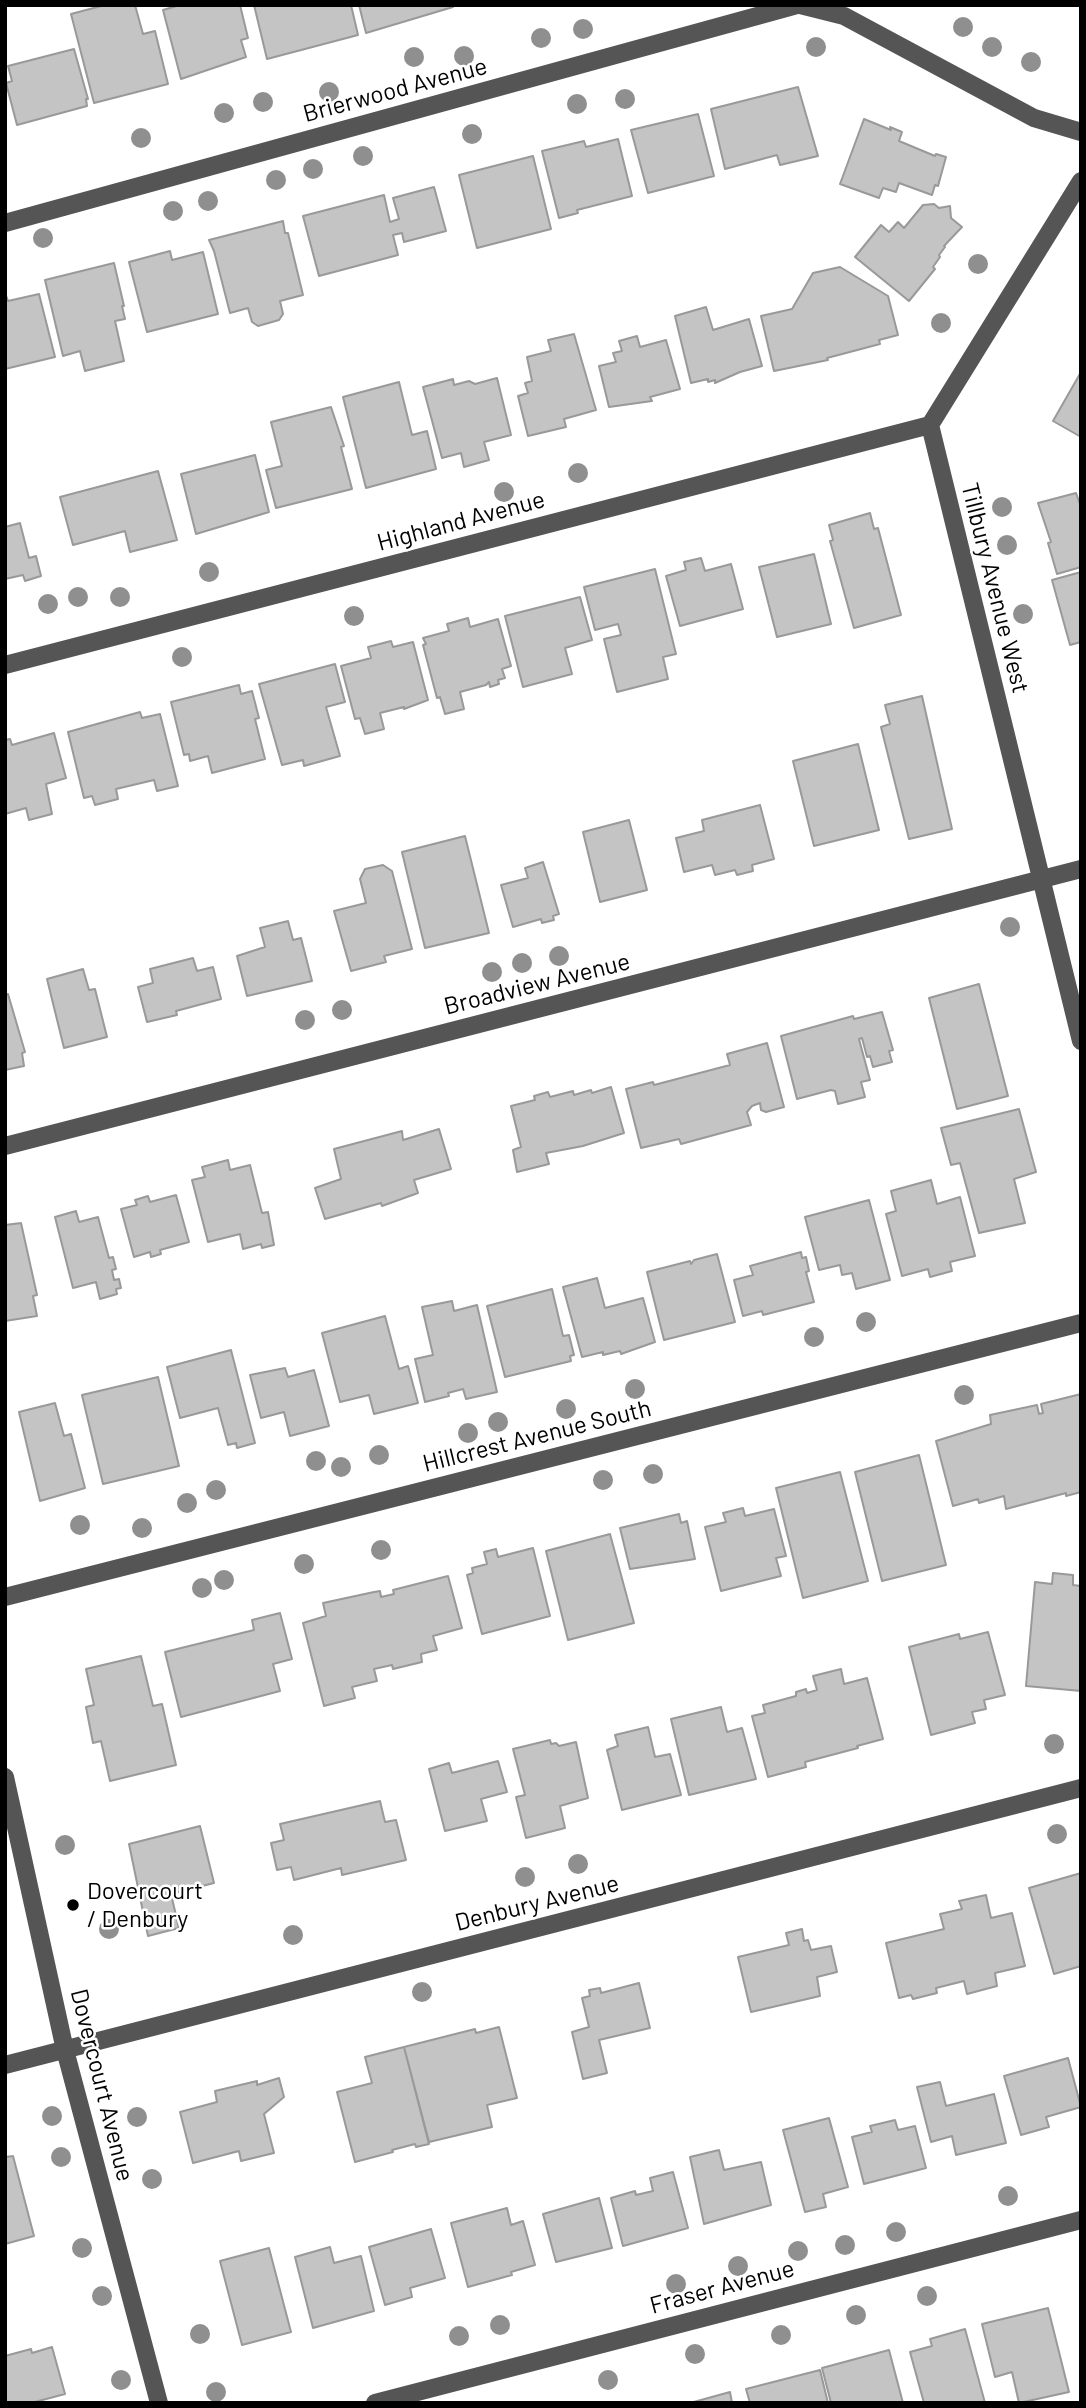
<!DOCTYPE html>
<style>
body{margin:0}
#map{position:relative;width:1086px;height:2408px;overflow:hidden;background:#fff;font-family:Barlow,sans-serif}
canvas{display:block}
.frame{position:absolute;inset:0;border:7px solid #000;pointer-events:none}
</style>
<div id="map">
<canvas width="1086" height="2408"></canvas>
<div class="frame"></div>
</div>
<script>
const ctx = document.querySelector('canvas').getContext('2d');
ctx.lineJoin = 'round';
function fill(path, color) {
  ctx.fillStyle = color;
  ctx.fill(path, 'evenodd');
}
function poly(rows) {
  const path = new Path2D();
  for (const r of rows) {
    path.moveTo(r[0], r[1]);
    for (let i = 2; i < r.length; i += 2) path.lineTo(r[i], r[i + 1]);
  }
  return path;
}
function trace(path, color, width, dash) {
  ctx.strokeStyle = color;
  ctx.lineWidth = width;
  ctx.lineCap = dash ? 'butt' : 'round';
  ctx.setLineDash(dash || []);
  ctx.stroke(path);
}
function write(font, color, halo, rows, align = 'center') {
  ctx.font = font + ' Barlow,sans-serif';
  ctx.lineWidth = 5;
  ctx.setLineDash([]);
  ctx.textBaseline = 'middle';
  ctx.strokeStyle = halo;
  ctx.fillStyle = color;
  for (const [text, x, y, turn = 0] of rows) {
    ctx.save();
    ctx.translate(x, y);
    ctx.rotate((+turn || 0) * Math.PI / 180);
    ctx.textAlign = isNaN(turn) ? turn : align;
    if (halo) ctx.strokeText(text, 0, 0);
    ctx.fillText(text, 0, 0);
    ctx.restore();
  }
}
const building = poly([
 [105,5,135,5,143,34,155,31,168,84,94,103,71,14,105,5],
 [180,5,240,5,248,38,241,40,246,57,181,79,163,10,180,5],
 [254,5,351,5,358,35,267,59,254,5],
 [359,5,452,5,453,7,366,33,359,5],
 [74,49,88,99,86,99,87,106,17,125,6,83,12,81,8,66,74,49],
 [798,87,818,156,780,165,777,155,725,169,711,109,798,87],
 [698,114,714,176,648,193,631,130,698,114],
 [864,119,891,130,890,127,902,132,899,141,935,156,936,154,946,157,938,186,935,185,932,195,899,183,896,192,883,188,879,198,840,184,864,119],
 [618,139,632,196,577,210,578,213,559,218,542,151,584,141,586,147,618,139],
 [533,156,551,229,477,248,459,175,533,156],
 [434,187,446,231,404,242,402,233,393,235,398,255,319,276,303,216,384,195,390,222,399,219,393,198,434,187],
 [934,204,939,208,950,206,951,218,962,227,944,246,945,247,939,255,940,257,933,267,935,269,909,301,855,257,881,225,889,232,898,222,904,228,923,205,934,204],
 [283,221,285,233,288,233,303,295,280,301,283,314,279,320,258,326,252,322,248,308,230,313,214,251,209,240,283,221],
 [170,251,172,260,203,252,218,314,147,332,129,262,170,251],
 [114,263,124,306,122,306,125,319,115,321,124,361,85,371,80,351,63,356,45,280,114,263],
 [840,267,888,296,898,335,879,340,880,344,827,358,828,360,774,371,761,316,792,309,813,273,840,267],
 [5,293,8,301,39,294,55,357,5,369,5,293],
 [706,307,713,330,749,319,762,366,740,372,715,383,715,380,708,382,708,379,691,383,675,316,706,307],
 [574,334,596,410,564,419,566,427,528,436,518,396,528,393,525,383,532,381,527,357,551,351,548,340,574,334],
 [637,336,640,347,666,340,680,389,650,397,652,401,609,407,599,366,616,362,613,353,622,351,619,341,637,336],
 [1081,372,1081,437,1053,421,1081,372],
 [497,378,511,435,484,442,489,460,464,467,461,453,442,458,423,387,453,379,454,385,469,381,475,384,497,378],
 [399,382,412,435,427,431,436,469,366,488,343,397,399,382],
 [331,407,344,446,341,447,352,489,276,508,266,470,282,466,271,422,331,407],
 [255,455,269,512,196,534,181,474,255,455],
 [158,471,177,540,130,552,125,531,73,545,60,497,158,471],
 [1076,493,1081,507,1081,567,1057,574,1048,543,1051,542,1038,503,1076,493],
 [870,513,874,529,878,528,901,615,854,628,830,541,833,540,829,525,870,513],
 [20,523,29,558,36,556,41,576,25,581,23,575,5,579,5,527,20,523],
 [814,554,831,624,777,637,759,567,814,554],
 [701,558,705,571,731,564,743,609,680,626,666,576,686,570,684,562,701,558],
 [655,569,676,654,663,657,668,679,617,692,604,639,621,635,618,624,595,630,584,587,655,569],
 [1081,572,1081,642,1070,645,1052,580,1081,572],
 [580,597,592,640,565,648,572,674,523,687,505,616,580,597],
 [468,618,470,627,498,619,511,666,502,669,505,678,498,680,499,684,490,687,489,682,486,685,460,692,464,709,445,714,440,697,437,698,423,645,426,644,423,638,449,631,447,624,468,618],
 [391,641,393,647,413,642,428,700,404,709,404,707,380,713,384,729,365,734,360,718,355,719,341,666,371,658,368,647,391,641],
 [335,664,345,702,326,707,340,756,304,766,303,760,282,765,259,684,335,664],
 [239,685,241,694,252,691,259,718,255,719,265,759,212,773,208,756,190,761,189,754,184,755,171,702,239,685],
 [922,696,952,829,909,839,881,727,890,724,885,705,922,696],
 [140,712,142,718,160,714,178,786,157,791,154,780,116,789,118,799,95,805,92,796,84,798,68,732,140,712],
 [54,733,66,778,46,784,52,814,29,820,26,808,5,814,5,740,10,739,12,745,54,733],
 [858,744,879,830,814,846,793,761,858,744],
 [760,805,774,859,752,865,753,871,737,875,735,870,715,875,712,865,684,872,676,838,704,831,702,820,760,805],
 [629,820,647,890,600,902,583,832,629,820],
 [465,836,489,933,425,948,402,852,465,836],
 [543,862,559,914,553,916,554,920,542,923,541,919,513,927,501,885,528,878,525,868,543,862],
 [383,865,392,871,412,949,384,956,386,962,351,971,334,911,366,903,360,879,365,869,383,865],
 [288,921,293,940,301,938,312,981,247,996,237,956,265,947,260,928,288,921],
 [193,958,197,971,213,967,221,999,176,1011,177,1015,147,1022,138,987,153,983,150,969,193,958],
 [83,969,89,990,95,989,107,1037,64,1048,47,979,83,969],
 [979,984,1008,1096,957,1109,929,998,979,984],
 [8,994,25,1052,22,1053,24,1066,5,1070,5,995,8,994],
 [882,1012,893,1050,889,1051,892,1062,873,1067,870,1056,867,1057,862,1038,859,1039,870,1080,861,1082,865,1097,838,1104,835,1091,831,1090,797,1099,781,1036,853,1016,854,1019,882,1012],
 [767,1043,784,1107,766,1112,761,1110,760,1103,752,1106,747,1112,751,1125,681,1144,679,1139,641,1148,626,1089,653,1082,654,1085,730,1065,727,1054,767,1043],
 [611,1087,624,1133,583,1146,546,1153,549,1164,517,1172,513,1150,521,1147,511,1106,535,1100,534,1096,548,1092,550,1097,573,1091,574,1095,591,1090,592,1093,611,1087],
 [1019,1109,1036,1172,1014,1179,1025,1223,979,1233,960,1163,951,1165,941,1128,1019,1109],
 [439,1129,451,1169,414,1180,418,1193,382,1206,381,1203,325,1219,315,1188,341,1179,334,1149,402,1131,403,1140,439,1129],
 [228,1160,230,1170,250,1165,262,1213,268,1212,274,1245,262,1248,261,1244,243,1249,240,1234,208,1242,192,1180,205,1177,202,1167,228,1160],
 [931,1180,937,1204,960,1197,975,1256,950,1262,952,1271,930,1277,928,1269,902,1276,886,1214,896,1211,891,1191,931,1180],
 [176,1195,189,1242,160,1250,161,1254,151,1257,150,1252,134,1257,121,1209,137,1205,135,1200,148,1196,150,1202,176,1195],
 [869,1200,890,1280,856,1289,852,1273,842,1275,840,1265,819,1270,805,1217,869,1200],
 [76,1211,79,1222,98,1217,109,1258,113,1257,116,1269,112,1270,114,1280,119,1279,121,1288,116,1289,117,1294,100,1299,96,1282,73,1288,55,1217,76,1211],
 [21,1223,37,1295,33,1296,37,1316,5,1321,5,1225,21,1223],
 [801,1252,802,1258,806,1257,809,1271,806,1272,814,1302,763,1315,762,1311,743,1316,734,1280,753,1275,750,1266,801,1252],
 [717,1254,735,1322,664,1340,647,1272,690,1261,691,1264,694,1260,717,1254],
 [597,1278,605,1308,643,1298,655,1342,621,1354,620,1351,603,1355,603,1352,582,1357,563,1287,597,1278],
 [552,1289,563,1336,569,1335,574,1355,570,1356,571,1361,505,1377,487,1306,552,1289],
 [452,1301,454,1311,477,1305,497,1392,466,1399,463,1389,448,1393,449,1396,425,1402,415,1359,433,1355,422,1307,452,1301],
 [385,1316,399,1369,408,1366,418,1403,374,1414,369,1395,340,1402,322,1333,385,1316],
 [231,1350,255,1443,237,1448,236,1443,228,1445,218,1408,180,1418,167,1367,231,1350],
 [285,1368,288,1377,314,1370,329,1426,290,1436,284,1412,261,1418,250,1375,285,1368],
 [158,1377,179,1466,103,1484,82,1395,158,1377],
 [1081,1394,1081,1492,1066,1496,1066,1493,1006,1509,1004,1496,979,1503,978,1499,953,1506,936,1441,991,1424,990,1415,1037,1405,1039,1414,1043,1413,1041,1404,1081,1394],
 [55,1403,64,1436,71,1434,85,1488,40,1501,19,1412,55,1403],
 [919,1455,946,1565,882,1581,855,1472,919,1455],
 [840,1472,868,1581,803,1598,776,1488,840,1472],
 [743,1508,745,1516,774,1509,786,1556,776,1558,781,1576,721,1591,705,1527,726,1522,723,1513,743,1508],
 [679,1514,681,1523,687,1521,695,1559,630,1569,620,1528,679,1514],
 [610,1534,634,1623,568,1640,546,1551,610,1534],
 [533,1548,550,1616,482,1634,467,1575,473,1573,472,1568,487,1564,484,1552,496,1549,498,1557,533,1548],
 [1053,1573,1073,1575,1073,1585,1081,1586,1081,1691,1026,1686,1035,1582,1052,1584,1053,1573],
 [448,1576,462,1628,433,1636,437,1650,421,1654,422,1662,393,1669,392,1665,374,1669,377,1681,352,1687,355,1698,324,1706,303,1623,326,1616,323,1603,374,1592,380,1591,381,1597,394,1594,393,1590,448,1576],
 [280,1613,292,1659,273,1664,280,1691,181,1717,165,1652,254,1630,252,1620,280,1613],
 [988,1632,1005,1695,984,1700,986,1709,972,1712,975,1723,931,1735,909,1647,959,1634,960,1639,988,1632],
 [141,1656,153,1706,162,1704,176,1765,110,1781,101,1741,93,1743,86,1707,94,1705,86,1669,141,1656],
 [841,1669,844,1684,867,1678,883,1739,857,1746,858,1748,805,1762,806,1767,768,1777,752,1716,765,1713,763,1705,796,1696,796,1692,806,1689,807,1693,817,1690,813,1676,841,1669],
 [721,1707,727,1732,742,1728,756,1779,689,1795,671,1719,721,1707],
 [648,1727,655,1757,670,1754,681,1795,622,1810,607,1750,618,1746,615,1735,648,1727],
 [550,1740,551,1744,556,1743,559,1746,576,1742,588,1798,560,1806,565,1828,526,1838,516,1797,525,1795,513,1749,550,1740],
 [498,1761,507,1792,481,1799,487,1821,445,1831,429,1769,449,1763,452,1773,498,1761],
 [380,1801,385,1822,396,1820,406,1860,342,1875,341,1868,294,1880,291,1867,277,1870,271,1843,284,1840,280,1824,380,1801],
 [200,1826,214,1883,171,1894,179,1928,148,1936,129,1844,200,1826],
 [1081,1873,1081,1966,1054,1974,1029,1888,1081,1873],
 [986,1895,991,1918,1012,1913,1025,1966,995,1973,997,1986,967,1994,964,1981,936,1988,937,1993,913,1999,911,1995,899,1998,886,1943,944,1929,940,1914,962,1909,959,1901,986,1895],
 [802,1929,804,1941,808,1940,811,1950,831,1946,837,1972,817,1977,820,1996,751,2012,738,1957,789,1945,786,1933,802,1929],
 [639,1983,650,2028,599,2040,607,2073,583,2079,572,2032,589,2027,582,1998,590,1996,589,1990,600,1988,601,1993,639,1983],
 [499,2027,517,2098,487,2105,492,2127,429,2142,404,2047,475,2029,476,2033,499,2027],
 [404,2047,429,2144,416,2147,415,2144,392,2150,393,2152,355,2162,337,2092,372,2083,365,2057,404,2047],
 [1068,2058,1081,2107,1046,2117,1049,2127,1021,2135,1004,2076,1068,2058],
 [279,2078,284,2097,264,2114,274,2153,241,2161,239,2151,193,2163,180,2112,217,2102,215,2091,257,2081,257,2085,279,2078],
 [940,2082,946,2106,994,2094,1006,2143,956,2155,952,2136,931,2142,917,2087,940,2082],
 [829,2118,848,2187,823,2194,826,2207,805,2212,783,2130,829,2118],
 [895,2120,898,2130,915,2126,926,2168,864,2184,852,2137,872,2132,870,2126,895,2120],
 [719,2150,724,2170,761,2162,771,2205,704,2224,690,2157,719,2150],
 [13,2156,34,2236,5,2244,5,2157,13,2156],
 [673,2172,688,2228,623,2246,611,2198,635,2191,636,2195,653,2191,650,2178,673,2172],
 [599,2198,612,2248,556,2262,543,2214,599,2198],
 [507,2208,511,2225,523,2221,535,2265,511,2272,512,2275,468,2287,451,2223,507,2208],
 [431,2229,445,2278,410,2288,412,2297,385,2305,369,2247,431,2229],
 [330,2247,334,2263,361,2256,374,2311,313,2328,295,2257,330,2247],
 [269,2248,291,2332,242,2345,220,2261,269,2248],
 [1048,2308,1069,2392,1019,2403,1012,2372,995,2377,982,2324,1048,2308],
 [965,2329,985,2403,924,2403,910,2352,932,2346,930,2339,965,2329],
 [52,2347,65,2394,31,2403,5,2403,5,2356,31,2349,32,2353,52,2347],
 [889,2350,903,2403,831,2403,822,2368,889,2350],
 [820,2370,828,2403,750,2403,746,2389,820,2370],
 [730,2392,732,2403,690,2403,730,2392]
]);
fill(building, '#c4c4c4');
trace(building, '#999', 2);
trace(poly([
 [800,5,844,16,1034,118,1081,132],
 [1081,181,930,425,1081,1041],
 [5,223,797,5],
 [5,665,930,425],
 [5,1146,1081,869],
 [5,1597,1081,1323],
 [5,1777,65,2050,159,2403],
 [5,2065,1081,1788],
 [375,2403,1081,2220]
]), '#555', 18);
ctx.fillStyle = '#8f8f8f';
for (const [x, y] of [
 [963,27],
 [583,29],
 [541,38],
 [816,47],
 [992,47],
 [464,56],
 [414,57],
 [1031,62],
 [329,92],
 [625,99],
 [263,102],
 [577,104],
 [224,113],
 [472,134],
 [141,138],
 [363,156],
 [313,169],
 [276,180],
 [208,201],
 [173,211],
 [43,238],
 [978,264],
 [941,323],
 [578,473],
 [504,492],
 [1002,507],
 [1007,545],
 [209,572],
 [78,597],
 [120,597],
 [48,604],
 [1023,614],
 [354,616],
 [182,657],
 [1010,927],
 [559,956],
 [522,963],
 [492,972],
 [342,1010],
 [305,1020],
 [866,1322],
 [814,1337],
 [635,1389],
 [964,1395],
 [566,1409],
 [498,1422],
 [468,1433],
 [379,1455],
 [316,1461],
 [341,1467],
 [653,1474],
 [603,1480],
 [216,1490],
 [187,1503],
 [80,1525],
 [142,1528],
 [381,1550],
 [304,1564],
 [224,1580],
 [202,1588],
 [1054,1744],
 [1057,1834],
 [65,1845],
 [578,1864],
 [525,1877],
 [109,1929],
 [293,1935],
 [422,1992],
 [52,2116],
 [137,2117],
 [61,2157],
 [152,2179],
 [1008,2196],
 [896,2232],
 [845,2245],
 [82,2248],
 [798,2251],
 [738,2266],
 [676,2284],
 [102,2296],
 [927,2296],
 [856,2315],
 [500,2325],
 [200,2334],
 [781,2335],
 [459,2336],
 [695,2354],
 [121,2380],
 [608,2380],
 [216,2392]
]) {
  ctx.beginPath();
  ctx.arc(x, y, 10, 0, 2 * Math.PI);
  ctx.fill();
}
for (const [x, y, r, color] of [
 [73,1905,7,"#000"]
]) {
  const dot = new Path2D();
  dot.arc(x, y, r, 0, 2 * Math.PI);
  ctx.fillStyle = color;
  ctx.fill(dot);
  trace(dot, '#fff', 2.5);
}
write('24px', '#000', '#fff', [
 ["Brierwood Avenue",395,90,-15],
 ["Highland Avenue",461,521,-15],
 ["Tillbury Avenue West",995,588,76],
 ["Broadview Avenue",537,984,-14],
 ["Hillcrest Avenue South",537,1436,-14],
 ["Denbury Avenue",537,1903,-14],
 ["Dovercourt Avenue",102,2085,76],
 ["Fraser Avenue",722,2287,-15]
]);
write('24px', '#000', '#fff', [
 ["Dovercourt",87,1891],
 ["/ Denbury",87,1919]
], 'left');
</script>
